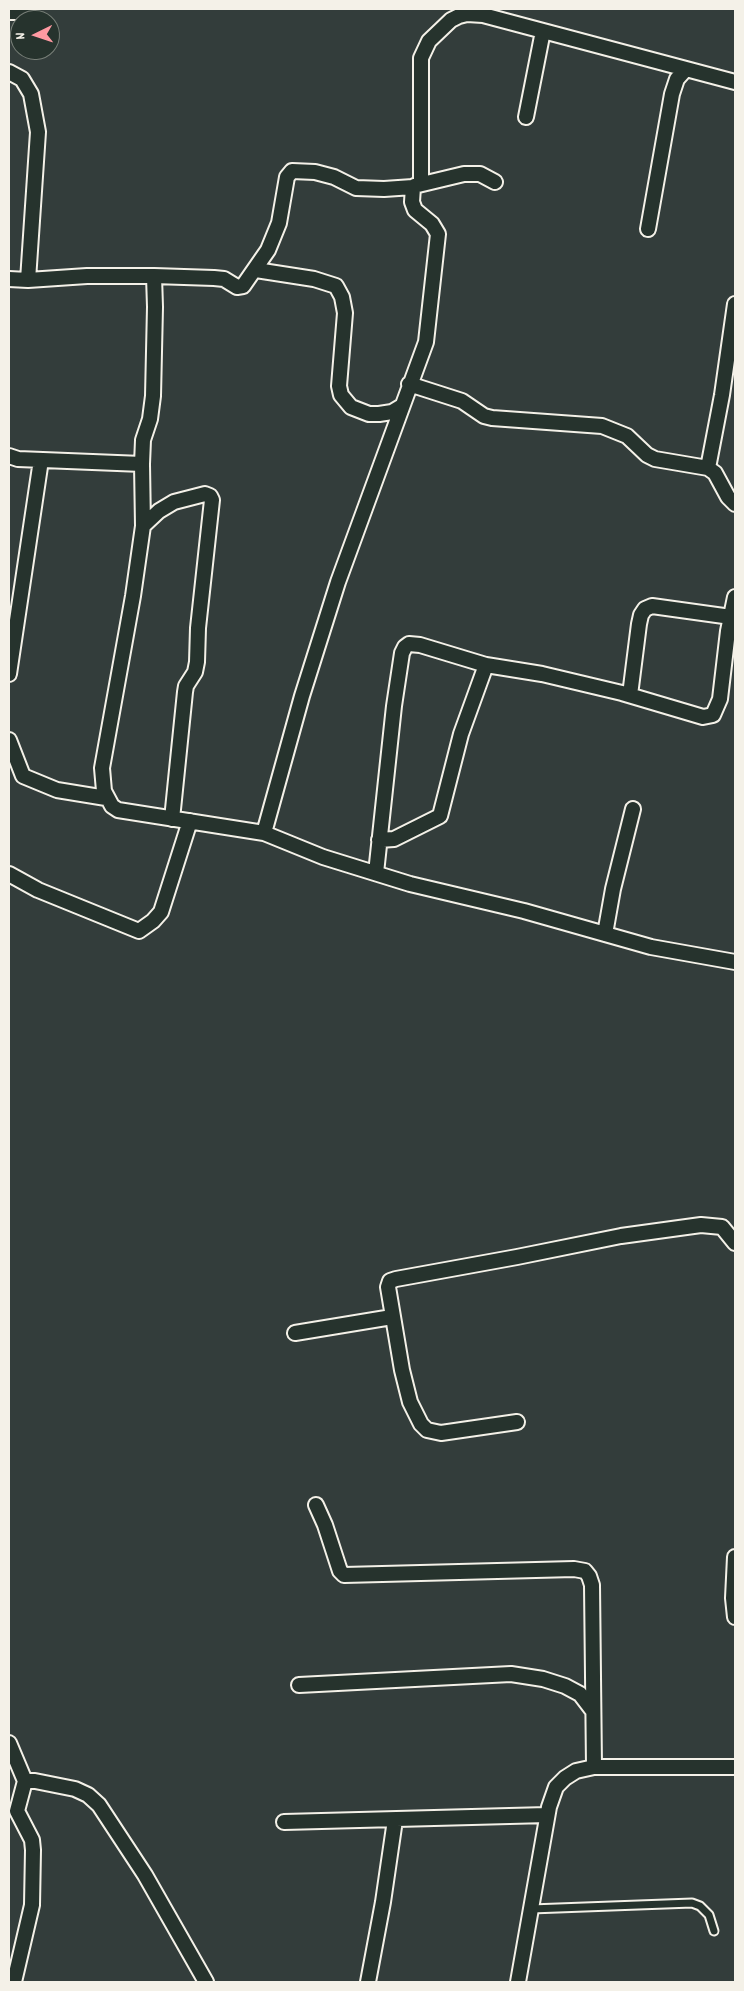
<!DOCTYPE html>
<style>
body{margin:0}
#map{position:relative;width:744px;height:1991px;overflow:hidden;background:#333d3b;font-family:Dekko,sans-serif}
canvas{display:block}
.frame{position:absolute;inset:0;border:10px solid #f4f1e8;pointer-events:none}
.north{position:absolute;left:10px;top:10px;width:50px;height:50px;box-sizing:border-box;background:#26332d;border:1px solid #787f78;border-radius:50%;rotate:266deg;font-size:14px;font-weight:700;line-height:20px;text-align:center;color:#f4f1e8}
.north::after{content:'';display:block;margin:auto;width:18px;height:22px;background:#ff9aa2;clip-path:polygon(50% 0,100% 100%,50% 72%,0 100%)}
</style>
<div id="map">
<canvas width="744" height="1991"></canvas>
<div class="frame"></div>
<div class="north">N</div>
</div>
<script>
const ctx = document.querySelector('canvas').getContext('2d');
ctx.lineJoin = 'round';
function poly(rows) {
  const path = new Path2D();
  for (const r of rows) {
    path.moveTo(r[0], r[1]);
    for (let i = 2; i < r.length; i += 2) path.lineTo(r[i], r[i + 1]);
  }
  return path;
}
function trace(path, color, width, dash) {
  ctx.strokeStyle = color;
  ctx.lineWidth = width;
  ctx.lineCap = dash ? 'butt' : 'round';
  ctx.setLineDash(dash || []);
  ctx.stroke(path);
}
const service = poly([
 [531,1909,692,1903,700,1906,709,1915,714,1931]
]);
const minor = poly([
 [9,12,21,12,27,9],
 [9,72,22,79,31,94,38,132,28,280],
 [526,117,543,31],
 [421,184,421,58,429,41,451,20,459,16,467,14,483,15,735,82],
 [414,186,464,174,480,174,495,182],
 [648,229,672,94,677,79,686,69],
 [256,270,314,279,336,286,342,297,345,313,339,386,341,395,351,407,369,414,379,414,392,412,402,406],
 [154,276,214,278,224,279,237,287,243,286,268,250,279,223,287,177,292,171,315,172,334,177,356,188,384,189,413,187,412,202,415,210,432,224,438,234,426,342,338,582,302,696,264,833,323,857,410,884,524,911,651,947,735,962],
 [9,279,28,280,87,276,154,276,155,307,153,396,150,419,143,440,142,464,18,459,9,456],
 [735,304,722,395,708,468,715,473,728,497,735,504],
 [409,384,462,401,484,416,492,418,602,426,627,436,647,455,655,459,708,468],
 [142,464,143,526,133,596,102,768,104,791,112,806,118,810,264,833],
 [143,526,159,511,174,502,205,494,210,496,212,500,198,628,197,662,195,672,186,686,185,692,172,819],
 [9,674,41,460],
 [630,695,639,624,641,615,645,609,652,606,731,617],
 [9,740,23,776,57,790,106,798],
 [379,840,394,839,440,816,461,734,486,665,542,674,622,693,703,717,713,715,720,699,728,631,735,597],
 [376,873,394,706,402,653,405,647,409,644,420,645,486,665],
 [9,874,38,890,139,931,153,921,161,912,190,821],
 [605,934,613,889,633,809],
 [295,1333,392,1317],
 [517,1422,441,1433,427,1430,421,1424,410,1402,402,1370,388,1287,390,1281,396,1279,517,1257,621,1236,701,1225,722,1227,735,1243],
 [316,1505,325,1525,340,1571,344,1575,574,1569,585,1571,589,1576,592,1585,594,1767],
 [735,1557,733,1598,735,1617],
 [299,1685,511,1674,543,1679,565,1686,580,1694,593,1711],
 [9,1743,25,1781,17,1811,32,1840,33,1850,32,1905,14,1982],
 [25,1781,35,1781,75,1789,88,1795,99,1805,145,1875,206,1982],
 [284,1822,547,1815],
 [368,1982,383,1902,395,1820],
 [518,1982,549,1807,556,1787,565,1778,576,1771,594,1767,735,1767]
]);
trace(service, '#f4f1e8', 11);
trace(minor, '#f4f1e8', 18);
trace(service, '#26332d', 7);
trace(minor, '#26332d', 14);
</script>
